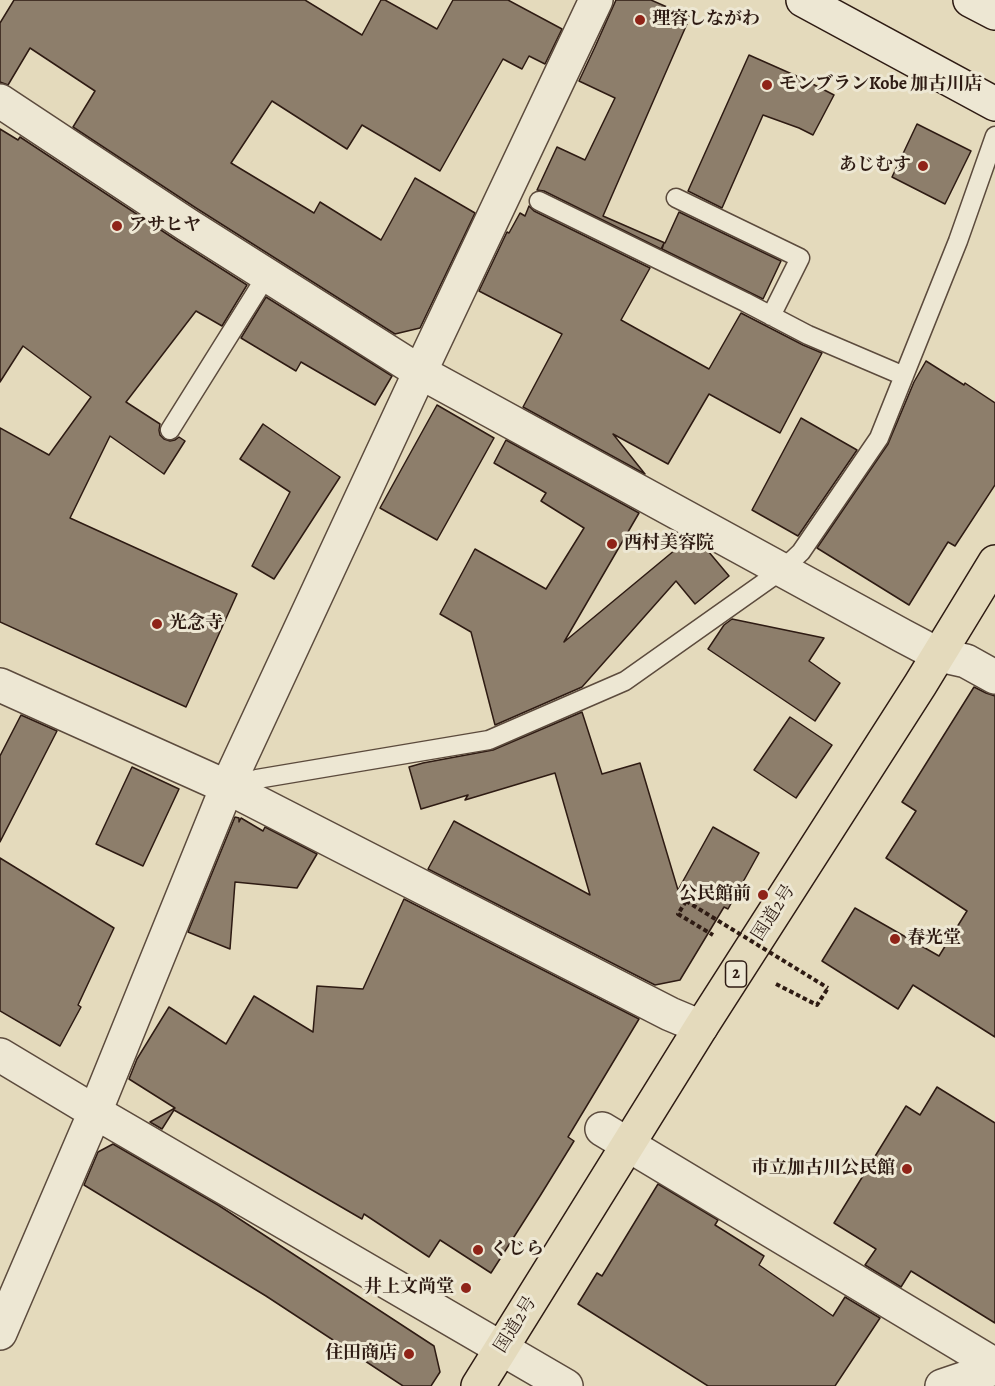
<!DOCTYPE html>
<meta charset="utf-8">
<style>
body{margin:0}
canvas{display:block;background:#e4dabc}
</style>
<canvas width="995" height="1386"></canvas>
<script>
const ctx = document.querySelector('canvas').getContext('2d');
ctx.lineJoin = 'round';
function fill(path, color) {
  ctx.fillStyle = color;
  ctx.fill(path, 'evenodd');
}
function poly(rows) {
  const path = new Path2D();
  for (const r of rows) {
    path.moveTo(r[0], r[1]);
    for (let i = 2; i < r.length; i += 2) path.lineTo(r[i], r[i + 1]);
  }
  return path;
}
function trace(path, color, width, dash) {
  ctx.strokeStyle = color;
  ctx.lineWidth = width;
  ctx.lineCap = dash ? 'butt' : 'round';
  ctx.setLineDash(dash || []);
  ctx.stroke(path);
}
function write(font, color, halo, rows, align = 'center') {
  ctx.font = font + ' Alegreya,"Noto Serif JP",serif';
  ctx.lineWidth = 6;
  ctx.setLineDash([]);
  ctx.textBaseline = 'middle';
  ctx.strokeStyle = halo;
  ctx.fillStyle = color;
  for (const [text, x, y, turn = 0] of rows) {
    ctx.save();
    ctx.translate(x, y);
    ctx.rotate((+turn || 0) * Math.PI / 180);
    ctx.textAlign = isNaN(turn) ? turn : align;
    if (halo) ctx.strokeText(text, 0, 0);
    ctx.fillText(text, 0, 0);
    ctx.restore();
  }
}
const building = poly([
 [14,0,305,0,362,35,381,0,385,0,437,29,453,0,508,0,562,29,545,64,529,56,522,69,503,59,440,171,362,125,347,149,272,101,231,163,314,213,320,202,381,240,415,178,475,213,420,328,395,334,196,208,73,127,95,91,30,48,8,85,0,82,0,23,14,0],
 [616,0,651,0,690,17,603,216,665,243,679,212,781,261,763,299,662,249,664,243,661,249,544,191,537,190,557,147,585,160,615,98,579,81,595,47,616,0],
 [749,55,801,78,834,95,813,135,799,128,763,115,722,208,688,191,749,55],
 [917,124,971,151,945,204,892,177,917,124],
 [0,129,18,140,20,137,176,240,247,285,222,326,196,311,126,402,160,424,159,430,160,435,164,439,170,441,175,440,179,437,185,441,164,474,110,436,70,518,237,594,186,707,0,622,0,428,49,455,91,397,23,346,0,382,0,129],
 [529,206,534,211,650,268,621,320,709,369,741,313,803,345,822,353,780,433,709,394,668,464,613,434,645,474,523,407,562,334,479,291,507,232,509,233,520,213,525,216,529,206],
 [266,297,392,376,375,405,301,362,296,371,241,338,266,297],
 [926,361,964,385,965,383,995,403,995,485,955,546,948,542,909,605,817,548,888,444,914,382,926,361],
 [437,405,494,438,437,540,380,508,437,405],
 [801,418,857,450,798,536,752,510,801,418],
 [263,424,340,477,274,579,252,566,290,492,240,459,263,424],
 [506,440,639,513,564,642,687,540,708,551,729,576,695,604,676,581,582,687,495,725,471,632,440,614,475,549,546,589,584,528,541,501,546,493,494,463,506,440],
 [732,619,824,638,809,661,840,683,815,721,708,649,724,625,732,619],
 [974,687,986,693,995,696,995,1037,913,985,898,1009,822,961,855,908,939,956,967,911,886,858,916,811,902,802,974,687],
 [582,712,602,774,640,763,678,890,713,827,759,853,728,909,724,907,680,980,655,985,428,869,454,821,590,895,555,773,465,800,468,795,421,809,409,767,423,763,493,750,582,712],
 [21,715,57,731,0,842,0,756,21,715],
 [790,717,832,745,796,798,754,770,790,717],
 [132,767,179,789,143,866,96,844,132,767],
 [235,817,239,818,239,822,241,818,263,831,265,827,317,854,297,888,235,882,230,949,188,932,235,817],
 [0,858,114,928,78,1005,81,1007,60,1046,0,1011,0,858],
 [404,899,639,1019,568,1137,574,1141,540,1196,491,1273,440,1240,429,1257,364,1214,362,1219,174,1110,162,1129,150,1122,175,1108,129,1079,137,1059,169,1007,226,1044,254,996,313,1032,317,986,363,989,404,899],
 [937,1087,995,1123,995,1323,911,1271,901,1287,865,1265,876,1249,834,1223,906,1106,920,1115,937,1087],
 [113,1144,218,1205,434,1346,440,1372,431,1386,403,1386,266,1296,84,1185,98,1152,113,1144],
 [658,1184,718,1220,715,1225,764,1256,759,1265,833,1316,845,1297,880,1318,835,1386,708,1386,578,1304,597,1273,602,1276,658,1184]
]);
fill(building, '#8d7e6b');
trace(building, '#2e1b13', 1.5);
const lane = poly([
 [676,198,800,258,771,316],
 [539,201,745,302,808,335,904,376],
 [170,430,267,275],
 [228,787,257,779,489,740,625,681,782,570,801,552,879,438,958,241,995,136]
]);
const street = poly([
 [0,101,186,224,420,372,903,636,939,655,966,661,995,677],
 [0,685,227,787,670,1014,701,1027],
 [0,1055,95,1112,566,1386],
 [602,1129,995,1365],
 [0,1333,95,1112,227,787,420,372,596,0],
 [942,1386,995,1368]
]);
const secondary = poly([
 [803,0,995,104],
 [970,0,995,13]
]);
const highway = poly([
 [478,1386,701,1027,920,685,995,562]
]);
trace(lane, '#5c4b3d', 21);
trace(street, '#5c4b3d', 36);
trace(secondary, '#2e1b13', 36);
trace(highway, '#2e1b13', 36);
trace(poly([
 [686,901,678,914,713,935],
 [776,984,817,1005,828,988]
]), '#2e1b13', 4, [4.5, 3]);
trace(lane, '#ede7d3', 18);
trace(street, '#ede7d3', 33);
trace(secondary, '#ede7d3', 33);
trace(highway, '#e4dabc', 33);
trace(poly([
 [686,901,828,988]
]), '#2e1b13', 4, [4.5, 3]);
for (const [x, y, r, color] of [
 [640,20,6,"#8f2418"],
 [767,85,6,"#8f2418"],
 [923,166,6,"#8f2418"],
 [117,226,6,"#8f2418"],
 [612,544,6,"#8f2418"],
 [157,624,6,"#8f2418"],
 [763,895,6,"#8f2418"],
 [895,939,6,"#8f2418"],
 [907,1169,6,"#8f2418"],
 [478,1250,6,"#8f2418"],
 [466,1288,6,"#8f2418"],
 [409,1354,6,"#8f2418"]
]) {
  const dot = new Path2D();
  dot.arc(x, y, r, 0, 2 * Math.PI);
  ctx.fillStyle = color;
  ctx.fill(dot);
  trace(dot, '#ede7d3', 2);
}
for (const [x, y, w] of [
 [736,974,21]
]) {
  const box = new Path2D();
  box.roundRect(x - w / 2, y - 13, w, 26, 4.5);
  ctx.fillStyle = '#ede7d3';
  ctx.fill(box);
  trace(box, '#2e1b13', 1.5);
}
write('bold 16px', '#2e1b13', null, [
 ["2",736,974]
]);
write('bold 18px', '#2e1b13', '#ede7d3', [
 ["理容しながわ",652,20],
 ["モンブランKobe 加古川店",779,85],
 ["あじむす",911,166,"right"],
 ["アサヒヤ",129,226],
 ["西村美容院",624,544],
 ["光念寺",169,624],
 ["公民館前",751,895,"right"],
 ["春光堂",907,939],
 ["市立加古川公民館",895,1169,"right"],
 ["くじら",490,1250],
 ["井上文尚堂",454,1288,"right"],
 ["住田商店",397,1354,"right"]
], 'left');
write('18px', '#2e1b13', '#ede7d3', [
 ["国道2号",774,913,-57],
 ["国道2号",516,1325,-58]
]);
</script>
